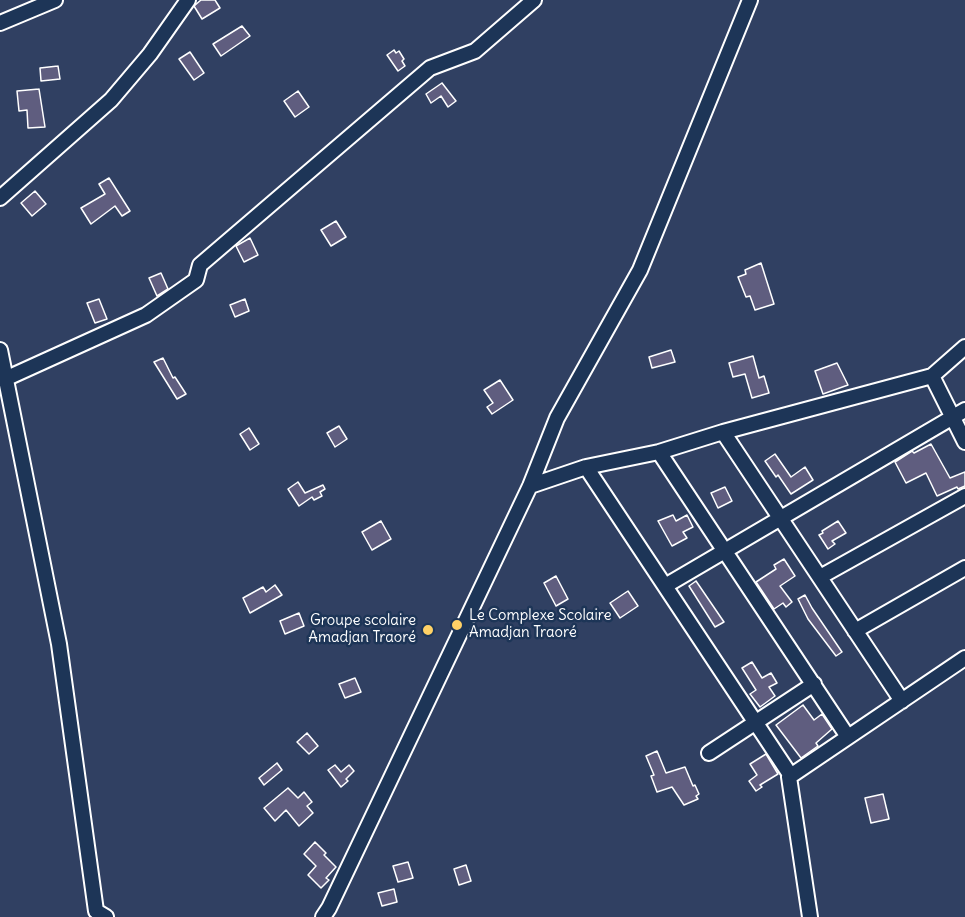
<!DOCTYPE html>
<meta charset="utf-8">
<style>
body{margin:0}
canvas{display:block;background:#304062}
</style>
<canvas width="965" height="917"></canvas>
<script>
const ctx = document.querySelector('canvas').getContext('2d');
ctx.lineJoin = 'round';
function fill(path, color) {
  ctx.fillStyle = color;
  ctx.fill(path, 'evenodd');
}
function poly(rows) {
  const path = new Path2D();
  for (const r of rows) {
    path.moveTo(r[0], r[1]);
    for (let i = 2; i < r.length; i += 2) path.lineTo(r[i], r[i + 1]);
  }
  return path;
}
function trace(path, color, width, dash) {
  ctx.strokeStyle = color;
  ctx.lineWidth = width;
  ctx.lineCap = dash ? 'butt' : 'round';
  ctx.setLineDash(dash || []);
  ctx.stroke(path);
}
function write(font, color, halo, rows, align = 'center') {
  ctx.font = font + ' Delius,sans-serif';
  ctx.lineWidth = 5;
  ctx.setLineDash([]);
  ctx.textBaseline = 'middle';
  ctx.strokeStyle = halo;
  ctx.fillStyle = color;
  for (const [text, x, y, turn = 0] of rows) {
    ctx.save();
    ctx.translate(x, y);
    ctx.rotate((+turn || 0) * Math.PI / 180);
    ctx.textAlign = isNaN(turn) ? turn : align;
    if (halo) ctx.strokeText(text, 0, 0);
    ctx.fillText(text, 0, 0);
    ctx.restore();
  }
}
const building = poly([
 [201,0,215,0,220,8,202,19,194,6,201,0],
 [242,26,250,36,221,56,213,44,242,26],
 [394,50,396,53,399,51,404,59,402,61,405,66,398,71,387,55,394,50],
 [190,52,204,73,194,80,179,59,190,52],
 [58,66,60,79,41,81,40,68,58,66],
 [442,83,456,101,448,107,441,96,431,103,426,94,442,83],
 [39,89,45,127,28,128,27,110,19,111,17,91,39,89],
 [298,91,309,107,295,117,284,101,298,91],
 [109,178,130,211,122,216,115,206,91,224,81,208,105,194,99,184,109,178],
 [35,191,46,204,32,216,21,203,35,191],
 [336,221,346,237,331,246,321,230,336,221],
 [250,238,258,255,244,262,236,246,250,238],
 [761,263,774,304,755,310,750,296,746,297,738,277,746,274,745,270,761,263],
 [161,273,168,289,157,296,149,278,161,273],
 [99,299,107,319,95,323,87,303,99,299],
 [245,299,249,311,235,317,230,305,245,299],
 [671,350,675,362,652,368,649,357,671,350],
 [753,356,759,378,764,376,769,393,752,398,745,374,733,377,729,363,753,356],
 [163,358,173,378,175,377,186,394,177,399,154,362,163,358],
 [837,363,848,385,823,394,815,371,837,363],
 [500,380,513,400,492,414,487,407,493,403,484,390,500,380],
 [339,426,347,439,335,447,327,433,339,426],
 [249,428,259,444,250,450,240,434,249,428],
 [931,444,950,478,965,472,965,486,958,489,957,487,937,496,926,473,906,483,895,462,912,451,914,453,931,444],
 [775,454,791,477,805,467,813,480,791,494,778,475,776,477,765,461,775,454],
 [298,482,305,493,323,485,325,489,320,492,322,496,314,500,312,497,299,506,288,489,298,482],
 [725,487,732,501,718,508,711,493,725,487],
 [673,515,676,521,687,515,693,527,683,532,687,538,672,546,658,521,673,515],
 [381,521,391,539,372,550,362,532,381,521],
 [838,521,846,533,832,541,835,544,828,549,819,535,823,533,822,531,838,521],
 [784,559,795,576,780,586,792,602,786,607,783,603,774,609,756,582,776,569,774,565,784,559],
 [556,576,568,599,556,606,544,583,556,576],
 [696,581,724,622,715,627,689,586,696,581],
 [275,585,282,595,250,613,243,598,263,587,266,592,275,585],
 [628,591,638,606,620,618,610,603,628,591],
 [805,595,812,608,842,652,836,656,808,619,798,599,805,595],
 [299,613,304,626,285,634,280,621,299,613],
 [752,662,762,678,771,673,777,683,769,687,775,696,760,707,750,694,756,690,742,668,752,662],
 [355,678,361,692,345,698,339,684,355,678],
 [803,705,814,720,822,714,832,729,816,743,818,746,801,758,776,725,803,705],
 [307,733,318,746,309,754,297,742,307,733],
 [657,751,666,773,685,767,693,786,695,785,699,794,696,796,698,799,684,805,672,787,657,792,651,776,654,775,646,756,657,751],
 [766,754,778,774,760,785,762,787,756,791,749,781,757,775,750,764,766,754],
 [277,763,282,770,264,785,259,778,277,763],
 [335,765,341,772,349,765,354,771,346,779,348,781,341,787,328,770,335,765],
 [288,788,298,798,304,792,312,802,307,806,313,813,299,826,286,810,275,821,264,808,288,788],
 [883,794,889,819,871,823,865,798,883,794],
 [315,842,326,853,324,855,336,867,326,878,329,880,321,888,308,875,316,866,304,854,315,842],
 [408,862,413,878,398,882,393,866,408,862],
 [466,865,471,881,459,885,454,869,466,865],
 [394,889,397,902,382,906,378,893,394,889]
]);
fill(building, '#5f5d7f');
trace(building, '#fff', 1.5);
const minor = poly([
 [0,23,55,0],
 [0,198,111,100,150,54,188,0],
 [0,350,59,644,96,911,106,917],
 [932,376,965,442],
 [5,379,146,315,196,280,200,265,430,68,475,51,534,0],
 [723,432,902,701],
 [659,452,848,737],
 [586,467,791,776],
 [530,486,586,467,659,452,723,432,932,376,965,347],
 [820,577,965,496],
 [665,586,965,410],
 [855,631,965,568],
 [709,753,814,684],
 [323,917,329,908,530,486,557,418,640,270,750,0],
 [810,917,789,777,965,658]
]);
trace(minor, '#fff', 18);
trace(minor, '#1d3557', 14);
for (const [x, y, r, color] of [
 [457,625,6,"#ffd166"],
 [428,630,6,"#ffd166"]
]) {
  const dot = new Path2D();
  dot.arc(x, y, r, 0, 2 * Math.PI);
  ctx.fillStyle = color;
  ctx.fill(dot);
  trace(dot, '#1d3557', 2);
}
write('15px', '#fff', '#1d3557', [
 ["Le Complexe Scolaire",469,616],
 ["Amadjan Traoré",469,633],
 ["Groupe scolaire",416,621,"right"],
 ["Amadjan Traoré",416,638,"right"]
], 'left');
</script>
